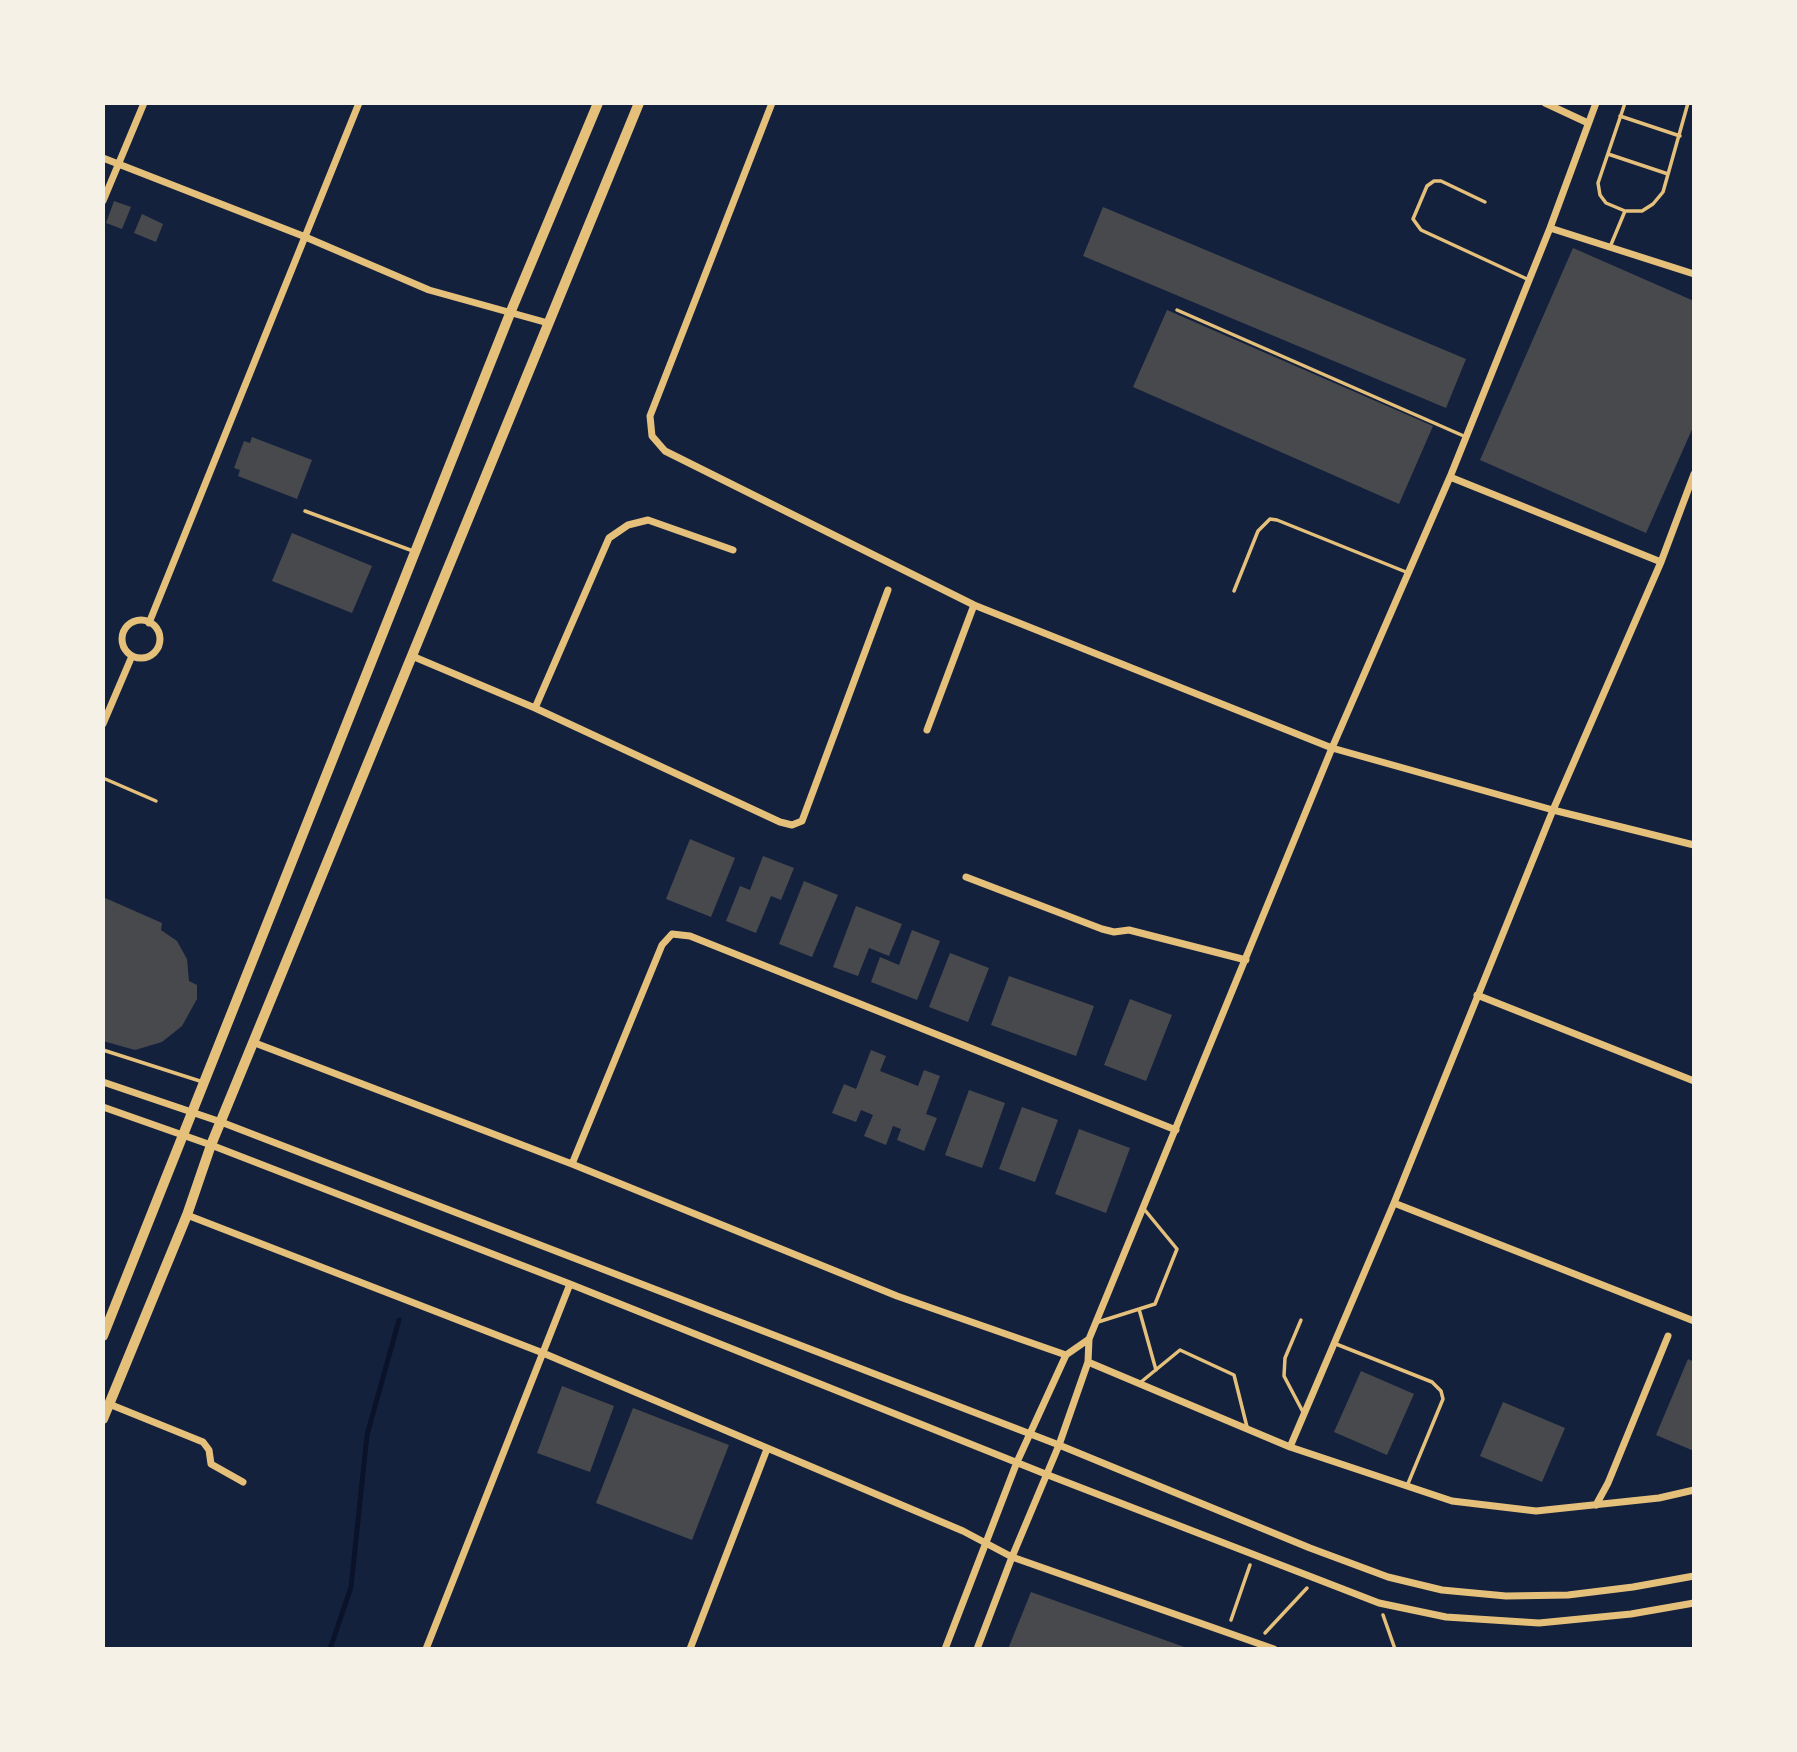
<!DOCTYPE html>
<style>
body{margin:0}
#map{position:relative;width:1797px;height:1752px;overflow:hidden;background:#14213d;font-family:"Fira Sans",sans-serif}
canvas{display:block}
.frame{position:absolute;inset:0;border:105px solid #f6f1e7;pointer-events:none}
</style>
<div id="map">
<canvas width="1797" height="1752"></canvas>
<div class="frame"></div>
</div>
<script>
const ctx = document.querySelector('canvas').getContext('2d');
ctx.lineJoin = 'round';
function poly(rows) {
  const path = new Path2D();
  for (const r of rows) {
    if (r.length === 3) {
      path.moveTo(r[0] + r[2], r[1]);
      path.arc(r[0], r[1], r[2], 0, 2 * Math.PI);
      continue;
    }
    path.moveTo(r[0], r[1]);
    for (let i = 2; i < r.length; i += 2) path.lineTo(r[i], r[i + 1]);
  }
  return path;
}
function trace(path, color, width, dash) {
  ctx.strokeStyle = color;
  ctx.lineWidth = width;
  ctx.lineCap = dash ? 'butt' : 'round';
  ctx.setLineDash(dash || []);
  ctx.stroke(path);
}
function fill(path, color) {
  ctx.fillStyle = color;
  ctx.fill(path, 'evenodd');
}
trace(poly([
 [330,1649,351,1587,367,1435,399,1320]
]), '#0b132b', 5);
fill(poly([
 [114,201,131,207,122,229,106,223],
 [1103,207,1466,359,1446,408,1083,256],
 [142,214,163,224,156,242,134,233],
 [1573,248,1694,301,1694,425,1646,533,1480,460],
 [1167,310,1433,426,1399,504,1133,387],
 [252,437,312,460,297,499,238,476,240,470,234,468,244,441,250,443],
 [292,533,372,566,352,613,272,581],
 [690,839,735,858,711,917,666,899],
 [763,856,794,868,781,900,771,896,756,933,726,921,740,886,750,890],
 [804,881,838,895,812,957,779,944],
 [103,897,162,923,161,930,177,941,187,959,189,981,197,985,197,999,182,1026,162,1042,135,1050,103,1041],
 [856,906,902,924,889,956,869,948,858,976,833,967],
 [912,930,940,941,917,1000,871,982,880,957,899,965],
 [950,953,989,968,968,1022,929,1007],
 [1009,976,1094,1006,1076,1056,991,1025],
 [1130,999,1172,1015,1146,1081,1104,1065],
 [871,1050,886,1056,880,1071,918,1086,924,1070,940,1076,926,1114,937,1118,924,1151,897,1140,901,1129,893,1126,886,1145,864,1136,873,1115,861,1110,856,1122,832,1113,844,1084,856,1089],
 [969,1090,1005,1103,982,1168,945,1155],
 [1022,1107,1058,1120,1035,1182,999,1169],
 [1079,1129,1130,1148,1106,1213,1055,1194],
 [1688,1359,1694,1362,1694,1451,1656,1435],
 [1361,1371,1414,1394,1387,1455,1334,1432],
 [562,1386,614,1406,590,1472,537,1453],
 [1503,1402,1565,1428,1542,1482,1480,1456],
 [633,1408,729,1445,692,1540,596,1503],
 [1031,1592,1187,1648,1187,1649,1008,1649]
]), '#48494c');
trace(poly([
 [1383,1615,1395,1649],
 [1231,1620,1250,1565],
 [1265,1633,1307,1588]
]), '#e5c07b', 3.5);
trace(poly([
 [1620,116,1680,136],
 [1608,154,1668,174],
 [1485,202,1441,181,1434,181,1427,186,1413,219,1421,230,1527,279],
 [1625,211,1606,203,1600,195,1598,183,1625,103],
 [1610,247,1625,211,1642,211,1653,204,1663,192,1688,103],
 [1177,310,1466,437],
 [305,511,413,551],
 [1234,591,1258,531,1270,519,1277,520,1406,572],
 [103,778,156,801],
 [103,1050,203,1082],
 [1139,1309,1156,1370],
 [1301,1320,1285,1358,1284,1376,1303,1412],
 [1098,1322,1155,1304,1177,1249,1144,1209],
 [1336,1344,1432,1382,1441,1391,1443,1399,1407,1486],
 [1141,1382,1180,1350,1234,1375,1247,1427]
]), '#e5c07b', 3.5);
trace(poly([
 [772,103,650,416,652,436,665,451,974,605,1332,748,1553,810,1694,845],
 [1545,103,1588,123],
 [103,158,303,236,429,290,548,323],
 [103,201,144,103],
 [1550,228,1694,274],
 [1450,477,1661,562],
 [141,639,19],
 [149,623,359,103],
 [412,656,535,708,780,822,792,825,802,821,888,590],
 [535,708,609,538,628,525,648,520,733,550],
 [103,724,132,656],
 [927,730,974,605],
 [966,877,1102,929,1114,932,1129,930,1246,960],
 [1477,995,1694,1081],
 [255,1043,572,1164,897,1296,1066,1355],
 [103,1082,221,1122,1059,1445,1310,1548,1388,1577,1442,1590,1506,1596,1568,1595,1633,1587,1694,1576],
 [103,1107,211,1145,570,1284,1048,1475,1379,1603,1446,1617,1539,1623,1631,1614,1694,1603],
 [572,1164,662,945,672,934,690,936,1176,1130],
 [1394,1203,1694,1321],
 [187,1215,543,1353,963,1531,1012,1557,1274,1649],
 [1088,1362,1290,1447,1452,1501,1536,1511,1659,1498,1694,1490],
 [109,1404,203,1442,209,1450,211,1464,243,1482],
 [1290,1447,1394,1203,1553,810,1661,562,1694,474],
 [1596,1505,1608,1483,1668,1336],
 [426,1649,570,1284],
 [690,1649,767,1449],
 [945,1649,1017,1462,1066,1355,1089,1339],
 [977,1649,1012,1557,1059,1445,1088,1362,1089,1339,1096,1322,1332,748,1450,477,1550,228,1596,103]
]), '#e5c07b', 7);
trace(poly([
 [103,1336,511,311,598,103],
 [103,1419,187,1215,211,1145,639,103]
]), '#e5c07b', 10);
</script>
